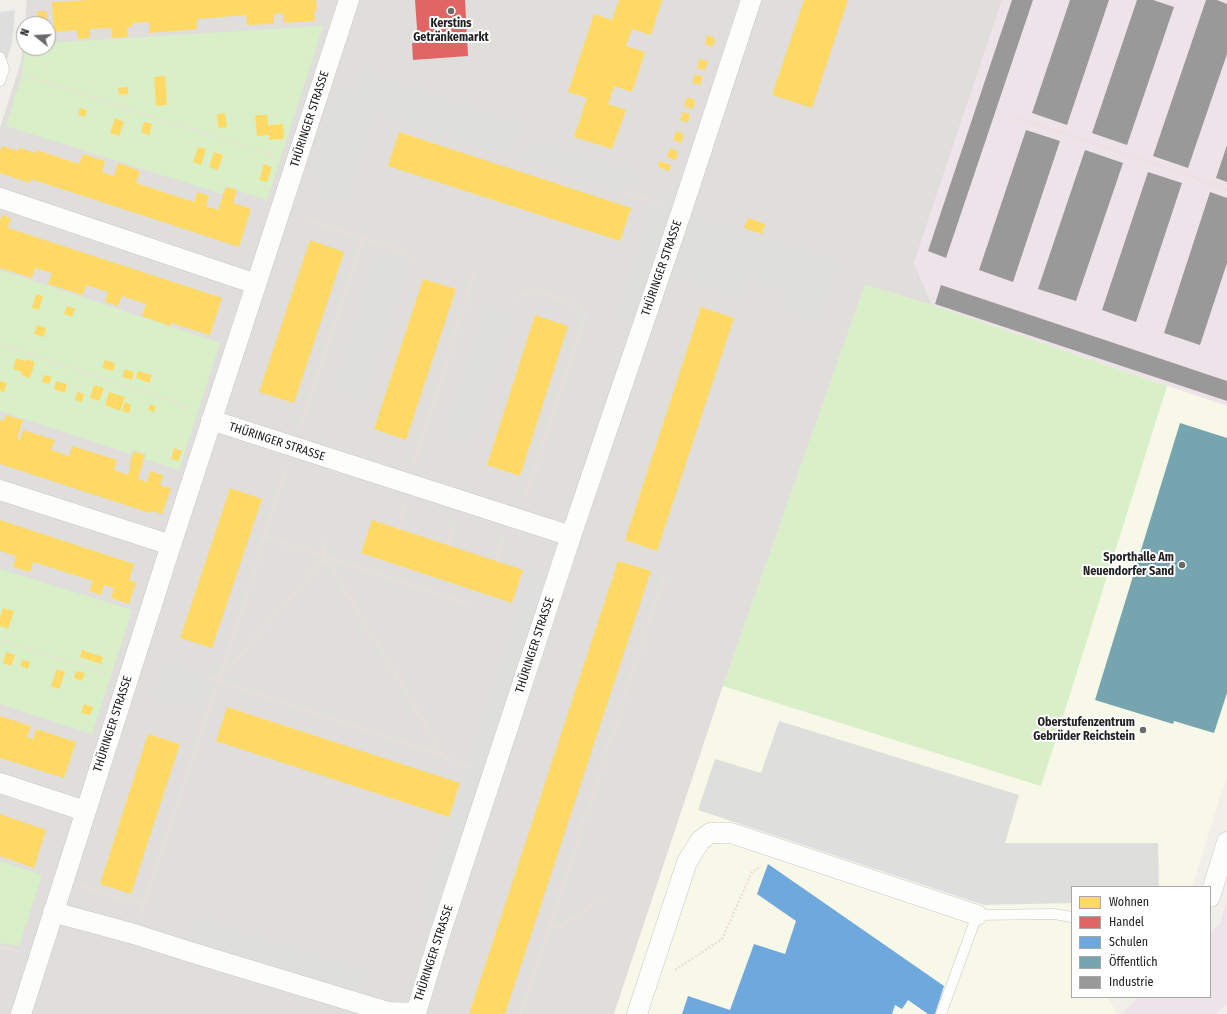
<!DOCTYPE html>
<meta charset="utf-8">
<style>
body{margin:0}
#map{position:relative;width:1227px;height:1014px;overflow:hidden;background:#f0efea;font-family:"Fira Sans Condensed",sans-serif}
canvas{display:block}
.legend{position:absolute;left:1071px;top:886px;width:140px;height:112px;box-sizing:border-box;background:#fff;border:1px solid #a7a7a7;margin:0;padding:5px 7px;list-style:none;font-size:12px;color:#222}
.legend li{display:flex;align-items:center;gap:8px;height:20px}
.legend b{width:20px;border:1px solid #a7a7a7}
.north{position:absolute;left:16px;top:16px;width:40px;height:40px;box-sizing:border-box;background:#fff;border:1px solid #a7a7a7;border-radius:50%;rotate:288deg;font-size:11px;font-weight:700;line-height:16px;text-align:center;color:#222}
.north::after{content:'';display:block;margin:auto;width:14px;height:18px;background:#6a6a68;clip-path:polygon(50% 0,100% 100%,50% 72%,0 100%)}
</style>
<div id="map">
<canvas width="1227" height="1014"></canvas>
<ul class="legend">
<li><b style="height:11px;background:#ffd966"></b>Wohnen</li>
<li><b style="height:11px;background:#e06666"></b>Handel</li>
<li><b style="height:11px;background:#6fa8dc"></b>Schulen</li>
<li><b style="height:11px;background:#76a5af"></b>Öffentlich</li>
<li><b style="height:11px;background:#999"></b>Industrie</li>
</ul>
<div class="north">N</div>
</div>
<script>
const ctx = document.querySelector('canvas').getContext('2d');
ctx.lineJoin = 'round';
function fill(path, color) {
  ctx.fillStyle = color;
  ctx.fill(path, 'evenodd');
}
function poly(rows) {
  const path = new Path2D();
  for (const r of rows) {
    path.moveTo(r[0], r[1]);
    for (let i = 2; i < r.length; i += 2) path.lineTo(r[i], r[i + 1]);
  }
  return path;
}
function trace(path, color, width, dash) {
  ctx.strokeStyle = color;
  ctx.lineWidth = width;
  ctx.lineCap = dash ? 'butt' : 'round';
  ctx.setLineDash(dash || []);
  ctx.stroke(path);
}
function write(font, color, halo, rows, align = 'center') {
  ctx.font = font + ' "Fira Sans Condensed",sans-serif';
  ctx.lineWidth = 4;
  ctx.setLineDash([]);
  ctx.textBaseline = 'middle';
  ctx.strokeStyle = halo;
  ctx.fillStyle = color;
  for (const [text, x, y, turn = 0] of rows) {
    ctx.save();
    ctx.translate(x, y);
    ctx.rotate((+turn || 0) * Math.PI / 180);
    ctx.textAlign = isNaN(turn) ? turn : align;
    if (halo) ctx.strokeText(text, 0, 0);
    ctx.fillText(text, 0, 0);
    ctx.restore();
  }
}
fill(poly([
 [27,0,1002,0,914,263,932,305,865,285,723,686,614,1014,0,1014,0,128,21,62,24,32,24,48,48,48,48,24,25,24]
]), '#dfdedb');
fill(poly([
 [1002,0,1227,0,1227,406,932,305,914,263],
 [1227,899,1227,1005,1215,1014,1121,1014,1139,997,1210,997,1210,933,1220,924]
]), '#eee3e8');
fill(poly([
 [1167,386,1227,406,1227,775,1192,887,1072,887,1072,997,1108,997,1117,1014,614,1014,723,686,1041,786]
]), '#f7f8e7');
fill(poly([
 [15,10,12,43,0,81,0,12],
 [363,74,518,125,508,154,375,111,345,203,318,194,324,174,314,170,341,86,357,91],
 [538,143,642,176,622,191,520,157],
 [679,187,646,313,624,319,617,317,658,195],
 [695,218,837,263,819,321,784,310,790,291,745,277,739,296,676,276],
 [379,253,408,263,363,397,335,387],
 [487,307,513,316,472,441,446,432],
 [533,569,552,593,440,934,423,904],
 [164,664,207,677,198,709,155,696],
 [779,721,1019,795,1005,843,1158,843,1159,887,1072,887,1072,903,984,905,698,810,715,759,761,773],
 [196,921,366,972,357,1002,187,951]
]), '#dededc');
fill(poly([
 [323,26,267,200,225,186,222,194,6,126,22,75,25,48,48,48,48,43],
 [0,270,220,343,179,470,145,459,146,454,132,449,130,454,0,411],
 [865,285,932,305,1167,386,1041,786,723,686],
 [0,569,132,610,92,734,0,704],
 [0,861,42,875,19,946,0,943]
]), '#d9efc7');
fill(poly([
 [90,0,316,0,317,10,314,11,315,21,283,23,283,13,274,14,274,24,247,25,246,15,197,19,197,29,186,30,149,33,149,22,132,23,132,27,127,27,128,37,112,38,111,28,90,29,90,38,77,39,77,30,54,32,52,2],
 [619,0,662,0,651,35,632,29,626,46,645,52,632,92,614,86,608,104,626,110,612,149,574,137,587,98,568,92,594,14,612,20],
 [804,0,848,0,812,108,772,95],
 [37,11,47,11,48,24,38,24],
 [707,35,715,38,713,47,705,44],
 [699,59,708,61,705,70,697,68],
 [695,74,703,77,700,85,692,83],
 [165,76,167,105,156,106,154,77],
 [128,87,128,94,119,95,118,88],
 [687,97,695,100,693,109,684,106],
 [80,108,87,110,85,117,78,115],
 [683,112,690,114,688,123,680,120],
 [225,113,227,127,218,128,217,114],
 [255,115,267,115,268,125,283,124,284,139,269,140,269,135,257,136],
 [115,118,124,122,119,136,110,133],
 [144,122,152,124,149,135,141,132],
 [676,131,684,134,681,143,673,140],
 [399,132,631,208,620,241,388,166],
 [2,146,18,151,19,148,36,153,37,150,79,164,83,154,105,161,102,172,114,176,118,163,140,171,136,183,194,202,197,192,209,196,206,206,218,210,226,187,237,190,233,203,251,209,239,247,31,179,30,183,0,173,0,151],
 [198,147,206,149,201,165,193,162],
 [670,148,678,151,676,160,667,157],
 [214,152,223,155,218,170,209,167],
 [659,161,671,165,669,171,658,167],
 [264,164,272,167,267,182,259,180],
 [2,215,11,218,8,228,222,298,210,335,171,323,170,326,142,316,146,304,122,296,118,306,105,302,108,292,86,285,83,295,48,284,52,273,35,268,32,278,0,268,0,221],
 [748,218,765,224,762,234,744,228],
 [310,240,344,252,294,403,259,392],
 [423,279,456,289,406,440,374,429],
 [36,294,43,296,39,310,32,308],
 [67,306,75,309,72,317,64,314],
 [701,307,734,318,657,551,625,540],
 [535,315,568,326,520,476,487,465],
 [37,325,46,328,44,337,34,334],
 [16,358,25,361,26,359,35,362,30,378,21,375,22,372,13,369],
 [105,360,115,363,113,371,102,368],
 [125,369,134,372,132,380,122,377],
 [138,371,152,375,149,383,136,378],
 [44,375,52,377,49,384,42,382],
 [0,381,7,383,4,392,0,391],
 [56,381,67,384,65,393,54,389],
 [94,385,104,388,99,401,90,398],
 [77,392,84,394,82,402,75,400],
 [109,392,125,397,120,411,105,405],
 [125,402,131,405,129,413,122,411],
 [150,404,156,407,154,412,148,410],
 [6,415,23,420,17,438,20,440,23,430,55,440,51,450,69,456,72,446,117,460,114,470,128,475,131,465,129,465,134,451,145,455,138,479,147,482,150,471,163,475,160,485,171,489,162,514,151,511,150,513,0,464,0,420,4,421],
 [174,448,182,451,178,461,171,459],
 [230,488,262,499,212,648,180,638],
 [0,520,134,564,129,580,136,582,129,604,111,598,114,588,104,585,101,595,89,591,93,581,33,562,30,572,13,567,16,556,0,551],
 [372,520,523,570,512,603,361,553],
 [618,561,651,571,505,1014,469,1014],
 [3,608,14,611,8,629,0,626,0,617],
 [82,650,103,657,101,664,80,657],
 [6,652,15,655,11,666,3,663],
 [22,660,30,662,28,669,20,666],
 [57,669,65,672,59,689,51,686],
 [76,671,85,673,82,681,74,678],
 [84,704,93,707,90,715,81,713],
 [227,707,460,783,449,817,216,741],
 [0,716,31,726,27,737,33,739,36,729,76,742,64,778,0,758],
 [148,734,180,744,131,894,100,884],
 [0,814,46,830,34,868,0,856]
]), '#ffd966');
fill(poly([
 [415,0,465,0,468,56,413,60,412,43,418,43]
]), '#e06666');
fill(poly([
 [768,864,944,986,935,1014,928,1014,908,1000,902,1009,895,1005,892,1014,682,1014,688,996,730,1010,754,944,785,954,796,921,757,894]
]), '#6fa8dc');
fill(poly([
 [1180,423,1227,438,1227,693,1214,733,1174,721,1173,724,1095,700]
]), '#76a5af');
fill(poly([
 [1012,0,1033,0,946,258,928,251],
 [1070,0,1109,0,1067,125,1032,113],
 [1137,0,1153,0,1174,7,1127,145,1092,133],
 [1206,0,1217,0,1227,4,1227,54,1188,168,1153,156],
 [1026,130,1060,141,1013,282,979,270],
 [1227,145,1227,182,1216,178],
 [1085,150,1123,163,1076,301,1038,289],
 [1148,172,1182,183,1136,322,1102,310],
 [1210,192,1227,198,1227,263,1200,345,1164,333],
 [941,285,1227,381,1227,401,935,304]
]), '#999');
const service = poly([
 [0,57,4,69,0,81],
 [941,1014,977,915,1054,914,1072,917]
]);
const minor = poly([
 [0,198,256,284],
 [0,490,171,545],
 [571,536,682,210,751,0],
 [0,783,85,811],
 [1210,897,1227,842],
 [53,912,134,934,187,951,388,1012,416,1013,440,934,571,536,211,420],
 [21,1014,171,545,349,0],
 [637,1014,687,862,700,841,710,833,731,833,977,915]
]);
trace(service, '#c9c8c6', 11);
trace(minor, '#c9c8c6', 21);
trace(poly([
 [20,74,276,156],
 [1013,116,1227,189],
 [622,191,661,203],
 [364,238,406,251,413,262],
 [518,298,534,291,579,306,585,316,526,498],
 [0,344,193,408],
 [300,426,364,238,301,217],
 [414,462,475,273],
 [398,529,406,504],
 [264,537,325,557,445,757],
 [324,541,325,557,470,604],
 [448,545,455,521],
 [496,561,504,537],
 [0,640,108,674],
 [207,677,445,757,472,768],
 [220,679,325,557],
 [83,886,144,905],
 [141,915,217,686,287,467],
 [549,925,560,927,606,895],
 [0,947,19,951],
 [675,970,722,939,752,872,761,866],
 [520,1014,665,576]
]), '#eddeda', 2.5, [2, 2]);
trace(service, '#fdfdfc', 10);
trace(minor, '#fdfdfc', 20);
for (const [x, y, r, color] of [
 [451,11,4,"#6a6a68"],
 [1182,565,4,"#6a6a68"],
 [1143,730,4,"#6a6a68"]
]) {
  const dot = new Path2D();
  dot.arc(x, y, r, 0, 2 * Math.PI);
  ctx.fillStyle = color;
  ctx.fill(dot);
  trace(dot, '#fff', 1.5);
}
write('bold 12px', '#222', '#fff', [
 ["Kerstins",451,24,"center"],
 ["Getränkemarkt",451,38,"center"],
 ["Sporthalle Am",1174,558],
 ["Neuendorfer Sand",1174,572],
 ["Oberstufenzentrum",1135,723],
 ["Gebrüder Reichstein",1135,737]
], 'right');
write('12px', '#222', '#fff', [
 ["THÜRINGER STRASSE",310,119,-72],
 ["THÜRINGER STRASSE",662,268,-71],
 ["THÜRINGER STRASSE",277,442,18],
 ["THÜRINGER STRASSE",535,645,-72],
 ["THÜRINGER STRASSE",113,724,-72],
 ["THÜRINGER STRASSE",434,953,-72]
]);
</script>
